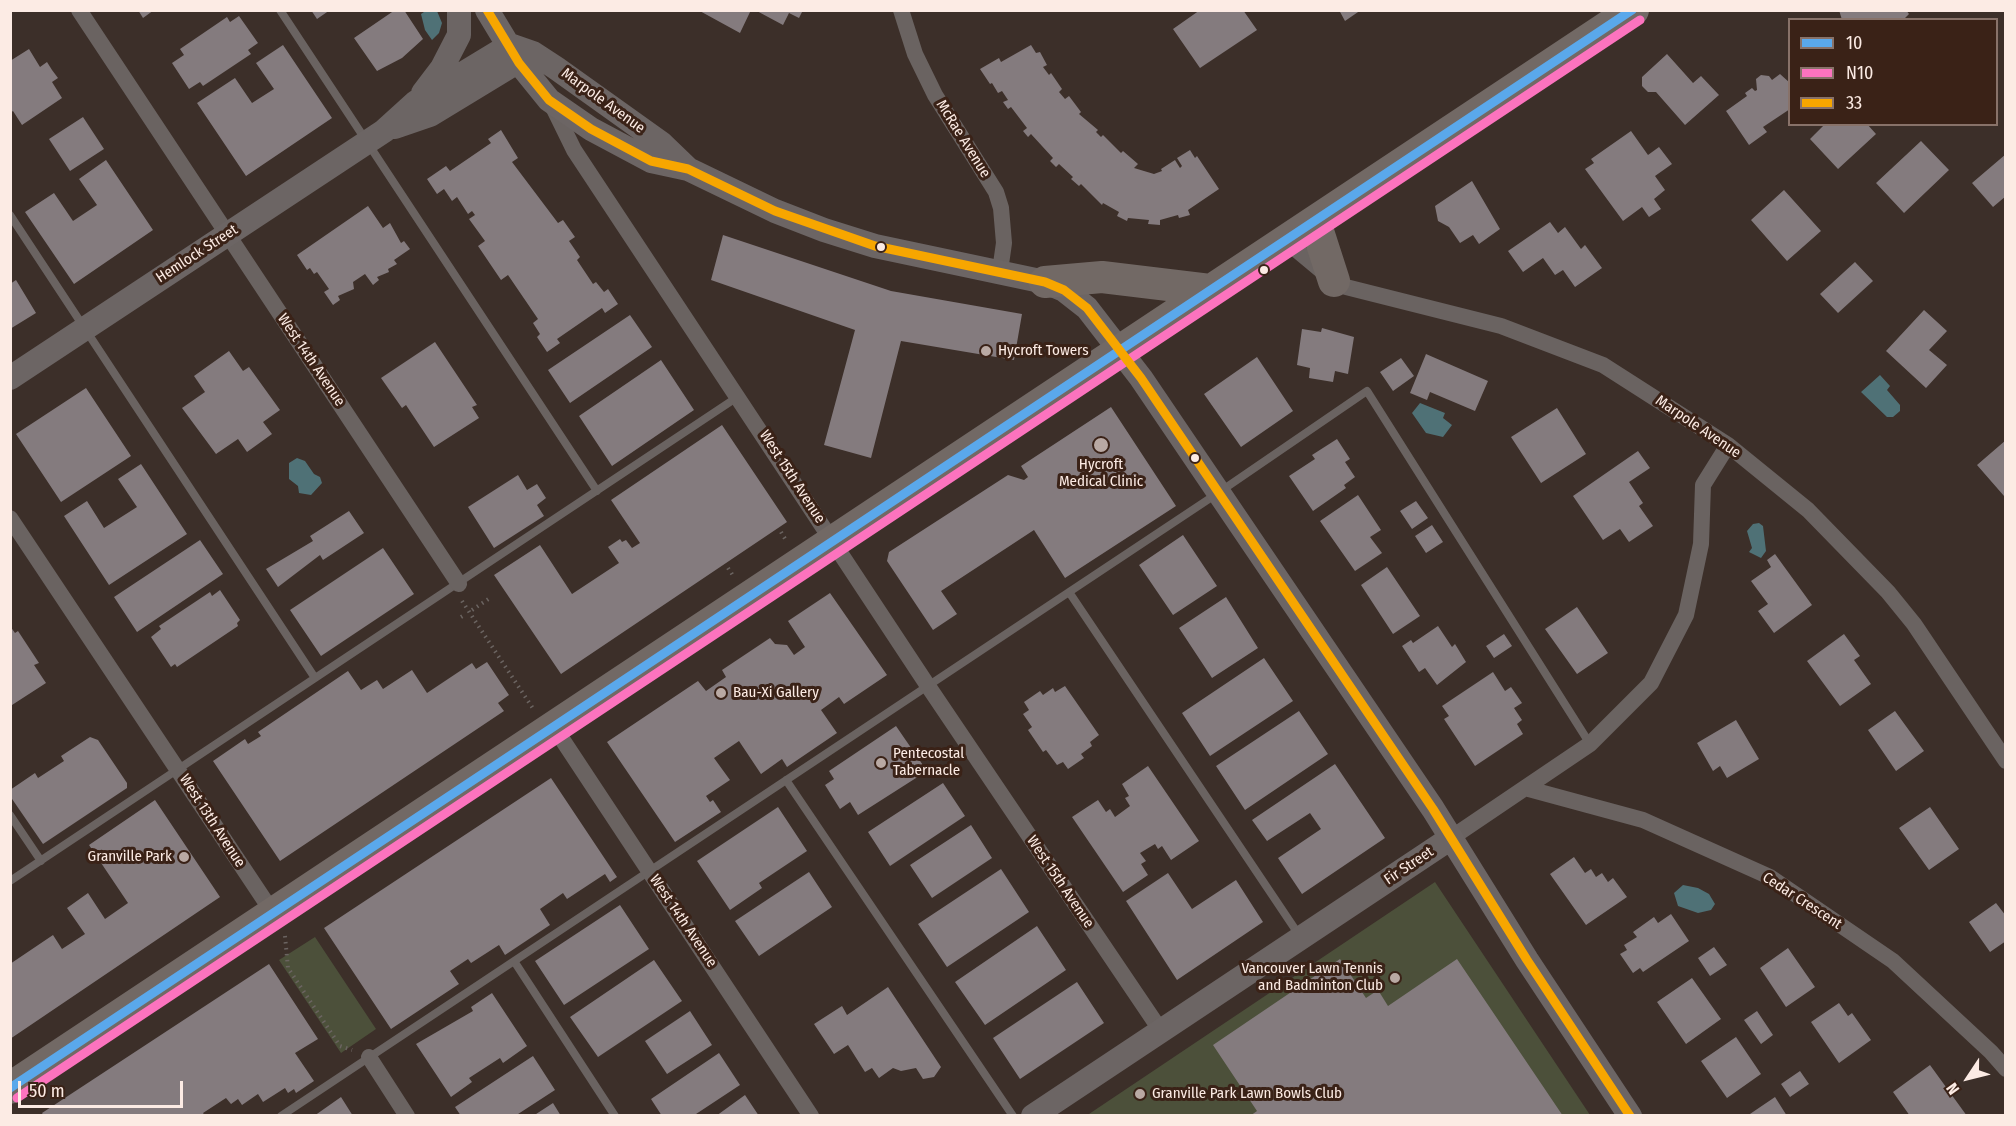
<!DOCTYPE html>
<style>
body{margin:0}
#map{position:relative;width:2016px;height:1126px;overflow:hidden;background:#3c2f29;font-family:"Fira Sans Condensed",sans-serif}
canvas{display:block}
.frame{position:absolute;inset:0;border:12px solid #fcebe4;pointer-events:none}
.legend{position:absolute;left:1788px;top:18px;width:210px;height:108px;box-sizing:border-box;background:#3a2217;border:2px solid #887269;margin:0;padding:8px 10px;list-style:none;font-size:18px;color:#fcebe4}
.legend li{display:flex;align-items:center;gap:12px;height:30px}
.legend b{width:30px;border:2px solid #887269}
.north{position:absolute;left:1938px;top:1048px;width:60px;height:60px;-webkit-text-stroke:4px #3a2217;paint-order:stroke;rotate:235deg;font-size:16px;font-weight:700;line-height:24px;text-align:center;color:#fcebe4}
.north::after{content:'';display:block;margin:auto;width:21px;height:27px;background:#fcebe4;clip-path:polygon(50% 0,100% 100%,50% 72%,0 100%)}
.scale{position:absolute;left:18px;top:1081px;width:165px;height:27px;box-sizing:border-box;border:3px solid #fcebe4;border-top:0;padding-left:8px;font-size:18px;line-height:21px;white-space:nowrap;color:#fcebe4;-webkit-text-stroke:4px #3a2217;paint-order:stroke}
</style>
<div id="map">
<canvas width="2016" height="1126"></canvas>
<div class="frame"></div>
<ul class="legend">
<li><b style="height:8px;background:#5aa8eb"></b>10</li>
<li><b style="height:8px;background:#fc73be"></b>N10</li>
<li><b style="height:8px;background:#f7a600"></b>33</li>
</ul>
<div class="north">N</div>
<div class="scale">50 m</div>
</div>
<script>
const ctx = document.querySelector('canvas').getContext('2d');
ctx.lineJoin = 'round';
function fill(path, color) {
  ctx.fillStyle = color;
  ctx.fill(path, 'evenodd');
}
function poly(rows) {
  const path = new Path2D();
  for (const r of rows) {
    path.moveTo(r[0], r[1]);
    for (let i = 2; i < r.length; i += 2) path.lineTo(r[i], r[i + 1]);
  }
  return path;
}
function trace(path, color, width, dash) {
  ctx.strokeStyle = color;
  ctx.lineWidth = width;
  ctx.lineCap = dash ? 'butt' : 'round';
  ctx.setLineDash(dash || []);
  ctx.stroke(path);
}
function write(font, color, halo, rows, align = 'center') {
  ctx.font = font + ' "Fira Sans Condensed",sans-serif';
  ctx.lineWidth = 6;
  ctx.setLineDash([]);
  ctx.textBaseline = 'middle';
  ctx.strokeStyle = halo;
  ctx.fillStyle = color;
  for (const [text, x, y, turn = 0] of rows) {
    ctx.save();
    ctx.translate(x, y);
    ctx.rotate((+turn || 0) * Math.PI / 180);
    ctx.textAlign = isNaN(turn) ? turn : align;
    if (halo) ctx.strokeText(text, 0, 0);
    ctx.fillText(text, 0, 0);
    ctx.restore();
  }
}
fill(poly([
 [1435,882,1590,1115,1086,1116],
 [315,937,376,1029,341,1053,279,960]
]), '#4c503a');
fill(poly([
 [427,10,437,11,442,23,439,33,432,40,425,30,421,14],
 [1880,375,1890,386,1887,390,1900,405,1900,411,1893,417,1887,417,1861,392],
 [1420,403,1445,413,1443,418,1452,425,1443,437,1426,433,1412,413],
 [297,458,305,461,314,474,320,477,322,483,311,495,299,493,298,486,289,479,289,463],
 [1759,523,1763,526,1766,551,1761,558,1749,552,1752,548,1747,531,1753,524],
 [1683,885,1698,888,1709,894,1715,904,1711,910,1698,913,1678,906,1674,893]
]), '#4f7176');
fill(poly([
 [138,10,154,10,143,18],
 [311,10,330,10,317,19],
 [395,10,404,10,423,39,402,58,377,71,354,38],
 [698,10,751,10,740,33],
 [755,10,803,10,799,18,789,13,783,25],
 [1200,10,1243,10,1257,30,1200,68,1173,29],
 [1339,10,1361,10,1345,21],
 [1839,10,1906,10,1909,14,1903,20,1842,20],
 [239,16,258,43,248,50,251,54,203,86,200,82,189,89,172,63,184,55,180,49,227,17,230,22],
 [283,45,332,118,246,176,197,103,235,78,252,103,274,89,256,63],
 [1031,45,1036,53,1040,52,1047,65,1043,67,1049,75,1051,73,1062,89,1059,92,1065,99,1069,96,1081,112,1079,114,1098,130,1096,132,1101,137,1103,135,1121,153,1123,151,1138,164,1134,168,1154,174,1162,171,1161,169,1175,160,1180,168,1182,166,1177,158,1190,150,1195,158,1197,156,1219,189,1188,210,1190,215,1179,218,1178,215,1160,220,1160,225,1148,224,1149,220,1128,218,1127,221,1117,216,1119,212,1103,203,1102,205,1081,184,1079,186,1071,179,1073,177,1059,164,1056,167,1050,161,1053,158,1031,134,1028,137,1023,131,1027,128,1011,107,1008,109,1003,102,1008,100,1002,91,998,93,992,83,990,84,980,69,999,58,1001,62],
 [29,49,40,67,47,62,52,70,58,78,52,82,62,98,22,125,13,111,10,113,10,61],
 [1667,54,1693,83,1701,76,1719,95,1685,125,1656,92,1648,92,1642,86,1642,77],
 [1780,74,1790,83,1790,109,1763,127,1767,132,1749,145,1726,111,1747,96,1745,93,1752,88,1755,91,1757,90,1756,79,1761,75,1769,76,1772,80],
 [83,117,104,149,70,171,49,139],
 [1825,124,1867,124,1876,134,1838,169,1810,139],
 [501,130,518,158,512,162,558,223,563,220,575,237,569,241,580,257,577,260,593,284,596,282,604,292,608,289,618,304,605,313,602,308,557,339,560,343,547,352,537,337,540,334,533,323,538,319,508,275,501,280,478,246,485,241,469,219,475,215,472,211,468,214,457,197,452,201,444,189,437,194,427,179,446,166,450,171,491,143,488,139],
 [1631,131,1648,155,1659,147,1672,164,1655,176,1665,190,1654,199,1661,209,1649,217,1642,207,1623,221,1585,169,1594,163,1591,159],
 [1921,141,1949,170,1904,213,1876,183],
 [2006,154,2006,196,1993,207,1972,183],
 [106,160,153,230,74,284,25,212,54,193,73,221,97,205,79,179],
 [1472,181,1500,229,1479,244,1473,235,1460,243,1449,227,1438,221,1435,206],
 [1784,190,1821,231,1787,261,1751,220],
 [368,206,383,228,390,223,401,243,404,241,410,249,394,260,397,264,388,269,389,272,377,277,379,280,373,285,365,274,353,282,354,289,338,296,340,300,333,305,324,292,329,289,317,272,314,274,310,268,307,270,297,255],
 [1550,222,1558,233,1565,227,1581,249,1585,245,1602,268,1575,287,1563,270,1555,275,1543,258,1523,272,1508,251],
 [723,235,891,291,1022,314,1014,360,901,341,871,458,824,445,855,330,711,280],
 [1855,262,1873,281,1838,313,1820,294],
 [16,280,36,313,10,329,10,284],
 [1924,310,1947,331,1929,350,1947,365,1926,388,1886,351],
 [630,315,652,347,570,403,548,370],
 [1322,328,1354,337,1348,374,1335,371,1333,382,1309,378,1310,368,1297,365,1302,329,1321,332],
 [435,342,477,405,472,407,479,418,434,447,406,405,402,408,381,378],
 [229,351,243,371,249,367,280,410,263,422,272,434,247,452,238,439,216,454,182,408,205,392,194,376],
 [1426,354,1488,381,1475,411,1430,392,1427,400,1410,393],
 [1257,357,1293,411,1241,447,1204,394],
 [1401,358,1414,376,1393,391,1380,372],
 [661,360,694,410,612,466,579,416],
 [86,388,131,456,61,502,16,434],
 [1111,407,1176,506,1065,578,1034,530,941,591,957,614,933,630,887,561,889,552,1008,475,1024,480,1028,477,1021,466],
 [1557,408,1586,454,1541,483,1511,437],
 [722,425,787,522,561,674,494,575,540,545,572,594,619,563,608,547,620,539,622,542,626,540,632,548,640,543,611,500],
 [1337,439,1350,459,1345,462,1355,477,1344,485,1346,488,1313,511,1289,476,1315,459,1312,455],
 [2006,440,2006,495,2004,496,1977,465],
 [1638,451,1650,468,1629,482,1643,503,1639,506,1653,526,1629,542,1620,529,1603,540,1573,496],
 [141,464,187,534,109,585,64,516,87,501,104,528,137,507,118,479],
 [518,475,527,490,537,484,546,498,537,505,544,516,494,548,468,507],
 [1358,495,1381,530,1370,537,1382,553,1355,571,1320,521],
 [1416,501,1428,518,1412,529,1400,511],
 [349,511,364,533,323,560,320,555,278,587,266,569,313,541,310,536],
 [1432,525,1443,542,1426,553,1415,536],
 [1183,535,1217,586,1173,615,1139,565],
 [200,540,223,574,137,632,114,597],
 [383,548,414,594,321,656,290,610],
 [1775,554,1812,605,1774,633,1758,611,1768,604,1751,581,1771,567,1767,560],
 [1387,567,1420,616,1393,634,1361,585],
 [220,590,240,620,237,623,238,626,177,667,175,664,171,667,151,637,161,629,159,626,210,592,212,596],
 [830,593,887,675,844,704,839,697,821,710,837,733,787,767,782,759,761,774,739,741,714,758,730,780,706,796,710,802,713,800,721,812,675,842,607,742,698,681,706,691,726,677,722,670,770,638,775,644,787,645,794,655,805,647,788,621],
 [1226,597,1258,648,1212,678,1179,628],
 [1577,607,1608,653,1577,674,1545,629],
 [10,626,15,633,18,631,39,663,34,665,46,683,12,705],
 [1438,626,1452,647,1455,644,1466,662,1437,685,1425,668,1419,672,1402,646,1411,640,1413,643],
 [1504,634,1512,646,1494,658,1486,646],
 [1844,634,1860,656,1854,660,1871,684,1840,706,1807,661],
 [1264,658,1293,701,1210,756,1182,713],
 [487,662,509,695,498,703,504,711,280,861,213,761,245,739,248,744,261,736,258,732,348,671,361,690,377,680,383,689,412,670,427,693,472,663,476,669],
 [1493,672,1505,691,1511,687,1522,703,1514,708,1522,720,1517,724,1523,734,1475,766,1444,719,1449,716,1442,706],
 [1065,686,1099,735,1090,742,1092,746,1081,754,1084,758,1068,769,1063,762,1057,765,1046,750,1043,752,1028,730,1032,727,1023,714,1029,710,1024,702,1040,691,1043,695,1053,688,1055,692],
 [1299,711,1328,754,1245,810,1216,766],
 [1895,711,1924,751,1896,771,1868,730],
 [1736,720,1759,759,1727,778,1720,766,1713,771,1697,743],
 [896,726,927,771,858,815,850,802,840,809,825,785,834,779,829,771],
 [90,737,98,740,127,783,127,788,43,844,10,796,10,790,35,773,38,778,64,761,61,756],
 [1335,764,1385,838,1302,894,1278,858,1321,829,1310,813,1267,841,1252,820],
 [1148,766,1199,841,1171,860,1162,846,1158,849,1155,844,1140,853,1146,861,1141,864,1148,875,1123,892,1072,817,1098,800,1106,812,1110,809,1115,817,1130,806,1125,798,1129,796,1122,784],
 [551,778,617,877,610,882,605,874,567,899,563,893,540,909,550,925,505,955,499,945,471,963,468,959,450,971,459,984,391,1029,324,928],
 [943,783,965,816,890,866,868,832],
 [155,800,220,897,10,1039,10,964,53,935,62,949,85,934,67,908,88,893,105,919,128,903,89,845],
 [778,807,807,851,759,883,762,888,730,910,697,861],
 [1930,807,1959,849,1929,870,1899,828],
 [971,825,992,858,932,898,910,865],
 [1574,857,1585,873,1591,869,1596,877,1602,873,1608,882,1613,878,1627,897,1586,925,1550,874],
 [1001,869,1029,912,947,967,918,924],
 [809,872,832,907,759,956,735,921],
 [1168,873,1192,909,1236,880,1263,922,1177,980,1126,901],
 [1996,903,2006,916,2006,941,1990,952,1969,922],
 [620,905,649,949,564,1005,535,961],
 [1671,914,1689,941,1643,972,1640,968,1633,973,1620,954,1627,950,1624,945,1637,937,1633,932,1654,917,1658,923],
 [1037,926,1066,970,985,1025,955,982],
 [1714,947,1727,965,1710,976,1698,958],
 [1788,948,1815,987,1786,1007,1760,968],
 [1340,959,1366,998,1378,990,1388,1006,1457,959,1563,1116,1250,1116,1257,1111,1213,1045],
 [654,960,682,1001,598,1057,570,1017],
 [269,964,318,1039,295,1053,314,1081,296,1093,294,1089,288,1093,285,1088,263,1102,258,1094,242,1105,238,1099,231,1104,226,1098,203,1113,205,1116,44,1116,42,1113],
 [1692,978,1721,1019,1686,1044,1657,1002],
 [1077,982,1104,1023,1020,1079,993,1038],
 [888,987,941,1067,934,1077,923,1079,916,1068,901,1071,893,1068,879,1078,872,1068,865,1072,848,1045,834,1054,814,1024,842,1006,847,1015],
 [492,993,527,1046,503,1063,500,1058,469,1078,472,1082,451,1097,416,1044,473,1011,471,1007],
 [1839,1003,1848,1016,1852,1013,1871,1040,1839,1063,1811,1022],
 [690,1011,712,1045,667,1074,645,1041],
 [1757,1011,1773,1035,1761,1044,1744,1020],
 [1736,1037,1761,1074,1727,1098,1701,1061],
 [719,1053,740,1085,693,1116,662,1116,651,1099],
 [533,1056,555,1090,515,1116,461,1116,455,1107],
 [1930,1065,1967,1116,1910,1116,1893,1092],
 [1800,1071,1809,1084,1790,1097,1781,1084],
 [745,1095,759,1116,716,1116],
 [341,1097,353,1116,314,1116],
 [1775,1097,1787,1116,1747,1116],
 [553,1103,561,1116,533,1116]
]), '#847b7e');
trace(poly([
 [781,532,787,542],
 [728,568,734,577],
 [462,601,534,710],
 [472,610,490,598],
 [461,617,466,614],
 [285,936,288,968,340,1046,352,1050]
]), '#6b6461', 4, [1.5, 4.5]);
trace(poly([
 [280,10,597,491],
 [10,215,315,678],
 [1069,592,1299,935],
 [786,780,1013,1116],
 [10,815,41,861],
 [10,881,739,396],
 [514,961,615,1116],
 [281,1116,1218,493,1367,391,1590,744]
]), '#6a6361', 8);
trace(poly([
 [79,10,459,584],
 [901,10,915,54,935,95,996,192,1001,208,1004,243,1000,271],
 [551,103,574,150,928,686,1161,1031],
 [1286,241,1334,281,1346,287,1501,326,1603,365,1728,445,1808,510,1888,592,1914,624,2006,761],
 [10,518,273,913],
 [554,727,811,1116],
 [1525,788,1643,820,1770,877,1893,961,1991,1052,2006,1069],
 [1451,838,1590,744,1651,683,1686,615,1701,544,1703,485,1728,445],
 [369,1057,407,1116]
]), '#6a6361', 16);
trace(poly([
 [487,10,519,63,549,100,591,129,651,161,688,169,775,211,824,230,875,246,1045,282,1064,290,1087,308,1141,378,1433,809,1527,960,1630,1116],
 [510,45,533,53,556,68,661,143,688,169],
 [423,93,442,68,459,35,459,10],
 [395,127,430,115,532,53],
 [10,378,384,131,416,102,510,45],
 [1033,1116,1451,838]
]), '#6c6564', 24);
trace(poly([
 [1315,222,1334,281],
 [1045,282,1102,277,1210,290],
 [10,1088,1633,10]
]), '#726965', 32);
trace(poly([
 [10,1088,1632,10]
]), '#5aa8eb', 9);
trace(poly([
 [17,1098,1640,20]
]), '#fc73be', 9);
trace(poly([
 [487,10,519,63,549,100,591,129,651,161,688,169,775,211,875,246,1045,282,1064,290,1087,308,1141,378,1433,809,1527,960,1630,1116]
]), '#f7a600', 9);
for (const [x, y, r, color] of [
 [881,247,5,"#fcebe4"],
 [1264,270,5,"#fcebe4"],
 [986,351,6,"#b9a9a3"],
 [1101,445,8,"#b9a9a3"],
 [1195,458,5,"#fcebe4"],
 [721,693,6,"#b9a9a3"],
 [881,763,6,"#b9a9a3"],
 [184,857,6,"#b9a9a3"],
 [1395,978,6,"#b9a9a3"],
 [1140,1094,6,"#b9a9a3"]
]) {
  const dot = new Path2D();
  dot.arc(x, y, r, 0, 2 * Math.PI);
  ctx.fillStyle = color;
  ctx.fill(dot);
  trace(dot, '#3a2217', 2);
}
write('15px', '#fcebe4', '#3a2217', [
 ["Marpole Avenue",603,101,36],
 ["McRae Avenue",963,139,58],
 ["Hemlock Street",197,254,-33],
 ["West 14th Avenue",311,360,56],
 ["Marpole Avenue",1698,427,34],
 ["West 15th Avenue",792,477,57],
 ["West 13th Avenue",212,821,57],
 ["Fir Street",1409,866,-34],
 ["West 15th Avenue",1060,882,56],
 ["Cedar Crescent",1802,901,33],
 ["West 14th Avenue",683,921,56]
]);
write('15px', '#fcebe4', '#3a2217', [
 ["Hycroft Towers",998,351],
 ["Hycroft",1101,465,"center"],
 ["Medical Clinic",1101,482,"center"],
 ["Bau-Xi Gallery",733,693],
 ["Pentecostal",893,754],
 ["Tabernacle",893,771],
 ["Granville Park",172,857,"right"],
 ["Vancouver Lawn Tennis",1383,969,"right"],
 ["and Badminton Club",1383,986,"right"],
 ["Granville Park Lawn Bowls Club",1152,1094]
], 'left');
</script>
